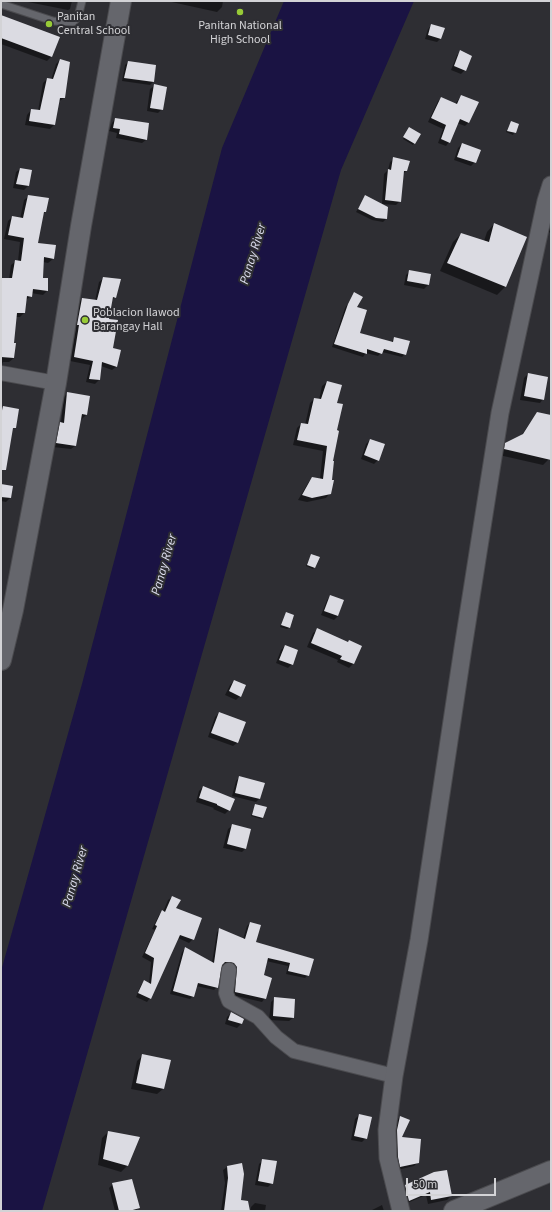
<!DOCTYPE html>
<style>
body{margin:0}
#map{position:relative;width:552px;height:1212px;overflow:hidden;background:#2e2e33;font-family:"Source Sans 3",sans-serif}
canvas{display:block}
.frame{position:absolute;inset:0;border:2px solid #d3d3d6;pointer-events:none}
.scale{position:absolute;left:406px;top:1178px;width:90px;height:18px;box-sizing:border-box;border:2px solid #d3d3d6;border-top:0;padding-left:5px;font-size:12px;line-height:14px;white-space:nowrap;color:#d3d3d6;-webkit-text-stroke:3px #2e2e33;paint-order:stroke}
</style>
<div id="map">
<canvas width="552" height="1212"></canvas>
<div class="frame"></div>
<div class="scale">50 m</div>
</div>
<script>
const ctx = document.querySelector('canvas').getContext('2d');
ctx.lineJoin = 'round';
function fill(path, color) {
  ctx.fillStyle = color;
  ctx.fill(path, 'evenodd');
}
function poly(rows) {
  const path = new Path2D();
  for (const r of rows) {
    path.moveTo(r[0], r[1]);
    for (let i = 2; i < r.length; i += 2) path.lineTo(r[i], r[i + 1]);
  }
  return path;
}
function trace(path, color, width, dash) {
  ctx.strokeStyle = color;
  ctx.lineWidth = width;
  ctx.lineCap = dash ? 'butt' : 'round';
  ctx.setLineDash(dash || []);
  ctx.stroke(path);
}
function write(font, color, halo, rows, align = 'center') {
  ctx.font = font + ' "Source Sans 3",sans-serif';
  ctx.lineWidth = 4;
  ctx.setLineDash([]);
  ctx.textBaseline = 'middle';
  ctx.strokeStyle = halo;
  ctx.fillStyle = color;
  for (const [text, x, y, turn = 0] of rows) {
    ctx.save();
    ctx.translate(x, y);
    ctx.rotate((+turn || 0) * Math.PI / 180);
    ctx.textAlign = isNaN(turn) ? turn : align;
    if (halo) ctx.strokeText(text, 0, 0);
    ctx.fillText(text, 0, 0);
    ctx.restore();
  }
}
fill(poly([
 [284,1,414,1,341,170,42,1211,1,1211,1,971,82,684,222,148]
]), '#1a1343');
fill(poly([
 [23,1,72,1,70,9,68,10],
 [167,1,223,1,222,7,217,12],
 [1,16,51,57,47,61,1,44],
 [432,25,440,39,437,42,425,39,428,29],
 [461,52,465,70,461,74,451,70,457,55],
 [60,60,64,98,58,102,54,125,50,129,25,125,27,115,31,110,38,111,43,83,47,79,51,80,56,64],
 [128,62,154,66,153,82,150,85,122,81,125,65],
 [154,86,162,109,158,113,147,111,150,89],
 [461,96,477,103,468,123,465,126,457,123,449,142,446,146,438,143,443,129,428,122,438,101,442,98,455,104],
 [115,119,146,140,142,143,116,138,117,133,109,131,112,123],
 [511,122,518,125,513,135,506,132],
 [408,130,414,143,413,145,403,139],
 [462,144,475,162,471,166,454,160,458,148],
 [394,159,406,171,402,175,400,201,396,205,382,204,384,174,388,170,390,162],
 [20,169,28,186,24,190,13,188,16,172],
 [29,196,45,212,43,214,36,244,53,259,48,263,43,262,42,279,47,291,43,295,31,293,31,296,26,300,24,313,20,317,16,317,13,344,15,344,14,358,9,362,3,362,1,366,1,279,9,279,11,265,16,261,18,261,20,242,4,239,8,221,12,217,20,219,24,200],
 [365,197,386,219,383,222,372,220,356,212],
 [551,219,551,233,546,231],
 [494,224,526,238,505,287,497,295,440,271,453,242,461,234,484,241,487,232],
 [410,271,430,275,428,285,424,289,404,285,406,275],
 [103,279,115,297,111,301,107,319,112,349,119,351,116,367,112,370,101,366,99,380,95,384,86,382,90,365,70,361,76,329,74,329,78,303,82,299,95,301,99,282],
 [355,293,359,333,391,342,395,338,405,354,402,357,382,352,378,356,366,353,363,357,332,347,345,308],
 [528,374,543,399,540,403,520,400,524,378],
 [327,382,336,404,335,431,330,493,326,498,307,502,298,500,308,483,312,478,320,479,323,451,293,445,297,428,301,424,305,425,310,403,314,399,319,400,322,386],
 [68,393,89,397,86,415,82,419,80,418,75,446,71,449,53,447,57,427,61,423,64,397],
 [538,414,551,416,551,454,549,459,543,465,499,455,500,450,506,444,521,436,532,420],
 [370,440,378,460,374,464,361,459,366,444],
 [1,485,10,498,6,502,1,501],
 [311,555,314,568,313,569,306,566],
 [330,596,343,601,338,616,334,620,321,615,327,600],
 [286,613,289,628,287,629,280,627],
 [317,630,347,642,349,641,361,646,353,664,349,668,337,662,338,660,307,647,313,633],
 [285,646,292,664,288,668,276,663,281,650],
 [234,681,240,696,236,700,225,695,230,685],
 [219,713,237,743,233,746,208,737,215,717],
 [240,777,260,798,256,802,232,796,236,781],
 [203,787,229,810,225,814,213,809,214,808,196,802,199,791],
 [256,805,263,818,261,819,251,816],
 [232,826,245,849,242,852,223,848,228,829],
 [172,897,175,909,193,939,189,943,178,938,150,998,147,1002,136,997,141,985,144,982,149,984,151,962,142,957,155,930,152,929,159,915,163,912,168,900],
 [250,923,255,943,313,959,308,975,305,978,286,974,288,966,266,961,263,976,265,998,262,1002,232,995,231,966,222,965,217,987,214,990,196,986,193,996,190,999,170,994,182,952,185,949,212,963,217,932,220,929,243,939,247,926],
 [275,998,293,1018,289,1021,269,1020,271,1002],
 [231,1013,243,1019,241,1024,237,1028,225,1024,227,1017],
 [143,1055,163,1089,157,1094,131,1089,137,1061],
 [359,1115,366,1138,362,1142,351,1140,355,1119],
 [400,1117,400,1138,418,1162,414,1166,397,1170,394,1135,397,1120],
 [108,1132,127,1166,121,1172,98,1165,102,1138],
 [263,1160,272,1183,268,1187,255,1185,259,1164],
 [241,1164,240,1201,249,1211,221,1211,225,1183,223,1170,227,1167],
 [113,1184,138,1208,135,1211,115,1211,109,1188],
 [406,1186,451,1196,447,1200,428,1204,426,1195,405,1204,402,1190],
 [255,1203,266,1205,265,1211,250,1211,251,1207],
 [382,1205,384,1211,371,1211,372,1210]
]), '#0007');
fill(poly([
 [1,15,60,37,52,57,1,38],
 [431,24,445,28,441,39,428,35],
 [460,50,472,56,466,71,454,66],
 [60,59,70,62,65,98,60,98,55,125,29,121,31,109,40,110,47,78,53,79],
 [128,61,156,65,154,82,124,78],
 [154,84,167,87,163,110,150,108],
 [461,95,479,102,469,123,460,119,450,143,441,139,446,125,431,118,441,97,457,104],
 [115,118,149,123,147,140,119,134,120,129,113,128],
 [511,121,519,124,516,133,507,131],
 [409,127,421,134,415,144,403,137],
 [462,143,481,150,476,163,457,157],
 [393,157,410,161,407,171,404,171,401,202,385,200,388,169,391,170],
 [20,168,32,170,29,186,16,184],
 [28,195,49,198,46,212,44,212,38,243,56,245,54,259,44,257,43,278,48,278,48,291,33,289,32,297,27,296,25,313,17,313,14,343,16,343,14,358,1,357,1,278,12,278,15,260,21,261,24,238,8,235,12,216,23,218],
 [365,195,388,207,387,219,376,218,358,209],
 [494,223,527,237,506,287,447,263,461,233,489,242],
 [409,270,431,274,429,285,407,281],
 [103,277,121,279,116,298,113,297,109,319,118,320,113,348,121,350,117,367,102,362,100,380,89,379,93,361,74,357,79,325,77,325,82,298,97,300],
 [354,292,363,297,357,307,367,310,360,333,393,342,394,337,410,341,406,355,384,349,382,354,367,349,367,354,334,344,348,304],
 [528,373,548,377,544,400,524,396],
 [327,381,342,385,337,403,343,404,337,430,339,431,333,461,334,461,332,480,334,480,331,494,312,498,302,495,312,477,323,479,327,446,297,440,301,423,308,424,314,398,321,399],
 [67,392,90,396,87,415,82,414,76,446,56,443,60,422,64,423],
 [3,406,19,409,16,428,13,428,6,470,1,470,1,415],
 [537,412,551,415,551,460,504,449,505,443,523,434],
 [370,439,385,444,379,461,364,455],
 [1,484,13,486,11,498,1,497],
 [311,554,320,557,315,568,307,565],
 [330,595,344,600,338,616,324,611],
 [286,612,294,615,290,628,281,625],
 [317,628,348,642,349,640,362,646,354,664,340,659,342,656,311,643],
 [285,645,298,650,293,665,279,660],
 [234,680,246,685,241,697,229,691],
 [219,712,246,722,238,743,211,733],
 [239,776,265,783,260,799,235,793],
 [203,786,235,799,230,811,217,805,217,804,199,798],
 [255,804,267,807,263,818,252,815],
 [232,824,251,829,246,849,227,844],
 [172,896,181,900,176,908,202,918,194,940,180,935,151,999,138,993,144,980,151,984,154,958,145,953,157,926,155,925,162,910,165,912],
 [250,922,261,925,256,942,314,959,309,976,288,971,290,963,268,958,264,975,272,978,266,999,235,992,237,967,234,963,230,962,225,962,222,965,218,988,198,983,194,997,173,991,185,947,214,963,219,928,245,939],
 [274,997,295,999,294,1018,273,1016],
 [231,1012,244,1019,242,1024,228,1020],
 [142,1054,171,1060,164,1089,136,1083],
 [359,1114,372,1117,367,1139,354,1136],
 [400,1116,410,1120,402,1137,421,1139,419,1163,400,1167,398,1157,397,1130],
 [108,1131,140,1137,128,1166,103,1159],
 [262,1159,277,1161,273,1184,258,1181],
 [242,1163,244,1174,241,1200,248,1201,250,1211,224,1211,228,1178,227,1166],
 [447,1170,452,1196,431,1200,430,1192,409,1201,405,1185,434,1172],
 [132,1179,140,1208,129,1211,119,1211,112,1183]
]), '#dbdbe2');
const service = poly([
 [1,4,53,21,73,22,78,17,82,1]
]);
const minor = poly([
 [1,373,56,383],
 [229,970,226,993,229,1001,258,1017,276,1037,294,1051,394,1076]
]);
const tertiary = poly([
 [401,1211,388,1158,387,1130,394,1076,419,940,463,648,500,413,546,201,551,185]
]);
const secondary = poly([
 [1,660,13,610,56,383,81,226,121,1],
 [454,1211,551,1171]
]);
trace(service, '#4b4b4f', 9);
trace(minor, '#4b4b4f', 16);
trace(tertiary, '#4b4b4f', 19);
trace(secondary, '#4b4b4f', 22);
trace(service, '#65666c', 7);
trace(minor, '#65666c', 14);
trace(tertiary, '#65666c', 17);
trace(secondary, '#65666c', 20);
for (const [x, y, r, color] of [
 [240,12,4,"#98cb37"],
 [49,24,4,"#98cb37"],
 [85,320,4,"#98cb37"]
]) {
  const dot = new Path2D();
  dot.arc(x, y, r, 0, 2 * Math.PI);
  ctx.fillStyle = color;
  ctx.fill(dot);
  trace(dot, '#2e2e33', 1.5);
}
write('12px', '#d3d3d6', '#2e2e33', [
 ["Panitan",57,17],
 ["Central School",57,31],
 ["Panitan National",240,26,"center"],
 ["High School",240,40,"center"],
 ["Poblacion Ilawod",93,313],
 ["Barangay Hall",93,327]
], 'left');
write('italic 13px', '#dedff0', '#2e2e33', [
 ["Panay River",254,254,-73],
 ["Panay River",165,565,-74],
 ["Panay River",76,877,-74]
]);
</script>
